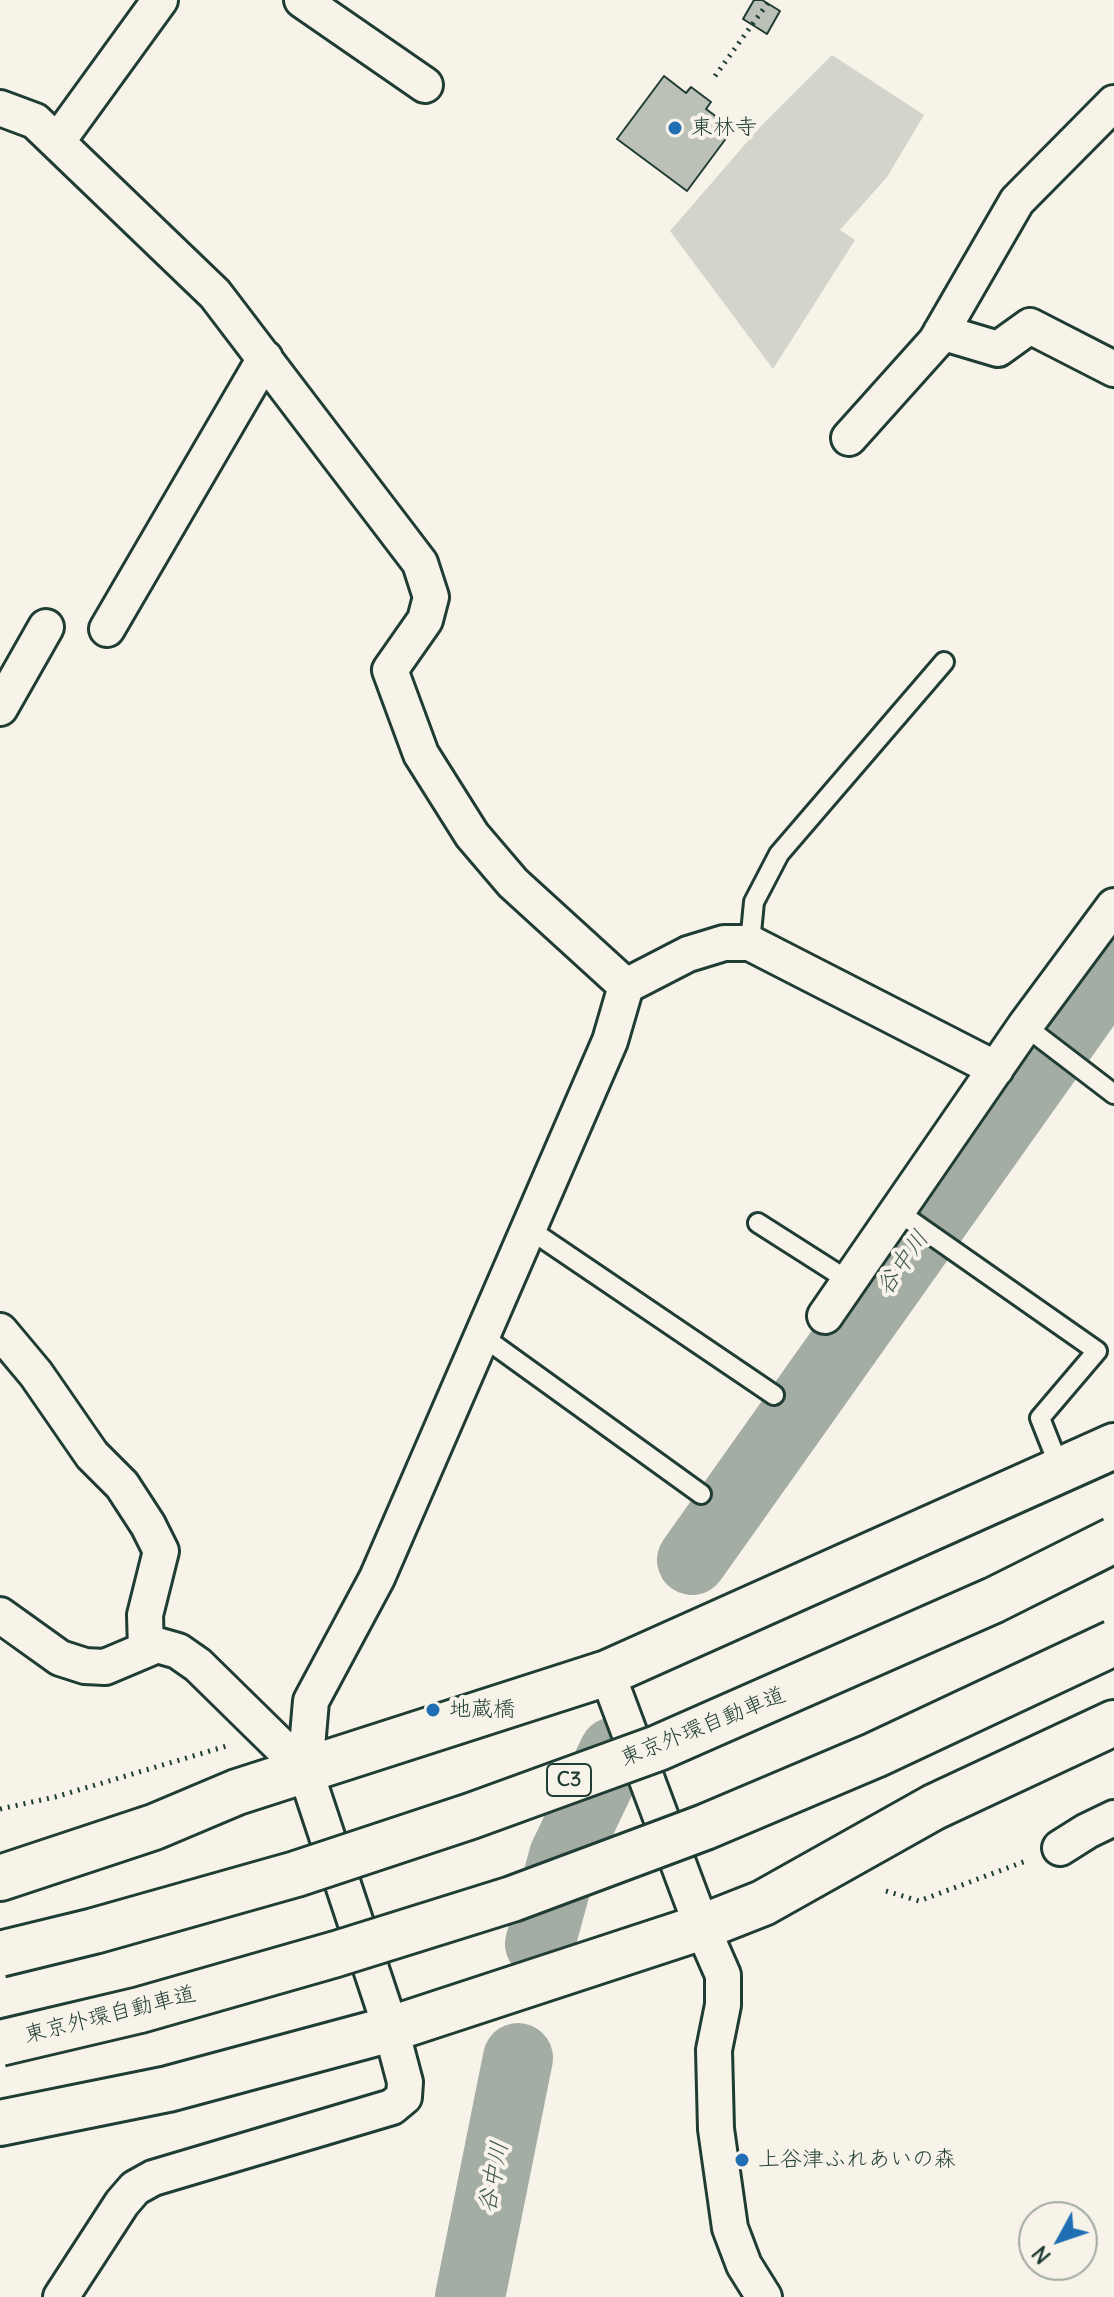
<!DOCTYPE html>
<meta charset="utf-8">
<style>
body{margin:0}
#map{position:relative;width:1114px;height:2297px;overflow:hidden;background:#f7f3e8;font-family:Delius,sans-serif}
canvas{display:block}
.north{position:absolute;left:1018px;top:2201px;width:80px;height:80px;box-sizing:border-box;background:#f7f3e8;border:2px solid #a1aaa0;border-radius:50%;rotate:230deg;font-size:22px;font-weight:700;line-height:32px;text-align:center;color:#1f3d34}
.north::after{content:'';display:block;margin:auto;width:28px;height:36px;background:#1f6fb2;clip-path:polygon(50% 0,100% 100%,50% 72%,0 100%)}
</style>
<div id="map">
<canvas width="1114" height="2297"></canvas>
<div class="north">N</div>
</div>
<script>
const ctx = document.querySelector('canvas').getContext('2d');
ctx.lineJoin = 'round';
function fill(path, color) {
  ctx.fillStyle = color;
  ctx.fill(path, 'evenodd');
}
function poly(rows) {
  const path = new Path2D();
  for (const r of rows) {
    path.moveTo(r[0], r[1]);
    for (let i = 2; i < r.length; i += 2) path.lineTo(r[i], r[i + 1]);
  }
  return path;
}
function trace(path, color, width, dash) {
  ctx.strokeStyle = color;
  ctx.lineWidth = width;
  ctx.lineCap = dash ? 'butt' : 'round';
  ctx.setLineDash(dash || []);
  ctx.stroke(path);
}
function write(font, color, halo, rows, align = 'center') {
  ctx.font = font + ' Delius,"Klee One",sans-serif';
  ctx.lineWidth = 8;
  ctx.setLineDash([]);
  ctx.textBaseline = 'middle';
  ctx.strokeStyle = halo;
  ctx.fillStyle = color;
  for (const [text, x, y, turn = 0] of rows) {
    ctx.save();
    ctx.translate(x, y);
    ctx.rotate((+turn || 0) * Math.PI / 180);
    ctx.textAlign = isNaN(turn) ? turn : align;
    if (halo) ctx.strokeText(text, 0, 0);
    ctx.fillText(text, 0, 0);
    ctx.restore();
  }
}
fill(poly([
 [832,55,924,115,887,177,840,230,855,240,773,369,670,231,760,127]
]), '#d3d5ca');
trace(poly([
 [692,1560,1114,965],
 [540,1944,564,1856,614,1752],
 [470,2297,518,2058]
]), '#a4ada3', 70);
const building = poly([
 [754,0,762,0,780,11,767,34,743,19,754,0],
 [664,76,686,93,691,87,711,102,706,109,733,129,687,191,617,139,664,76]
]);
fill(building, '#bbc1b6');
trace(building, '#1f3d34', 2);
const lane = poly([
 [750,943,754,902,779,854,944,662],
 [1025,1026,1114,1094],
 [897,1211,1097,1351,1040,1418,1061,1471],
 [758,1223,849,1281],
 [529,1229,774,1395],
 [482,1336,701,1494]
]);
const street = poly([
 [302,0,425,85],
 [0,108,35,121,215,294,420,563,431,597,425,620,390,670,421,754,472,835,513,883,626,986,688,954,724,943,750,943,996,1069],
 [57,142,160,0],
 [941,332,998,349,1030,326,1114,369],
 [849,438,936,341,1017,201,1114,103],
 [107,629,265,358],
 [0,708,46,627],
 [825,1316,1025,1026,1114,906],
 [0,1331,36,1374,92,1455,122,1485,148,1525,161,1551,145,1615,146,1649],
 [0,1615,60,1658,85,1666,105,1667,157,1645,178,1651,198,1665,305,1770],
 [607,1673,702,1927,723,1975,723,2005,714,2050,716,2129,730,2228,744,2265,764,2297],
 [1060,1848,1087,1831,1114,1818],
 [61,2297,122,2203,135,2188,153,2178,392,2107,404,2097,405,2082,391,2029,305,1770,311,1701,377,1578,610,1041,626,986]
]);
const secondary = poly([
 [0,1878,154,1827,237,1792,607,1673,1114,1446],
 [0,2123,168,2089,391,2029,702,1927,763,1903,934,1807,1114,1723]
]);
trace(lane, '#1f3d34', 24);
trace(street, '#1f3d34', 40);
trace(secondary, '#1f3d34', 50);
trace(poly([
 [715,76,770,0],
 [0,1809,55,1797,230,1745],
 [886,1891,919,1901,1026,1861]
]), '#1f3d34', 5, [2, 6]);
trace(lane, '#f7f3e8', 18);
trace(street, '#f7f3e8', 34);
trace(secondary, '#f7f3e8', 44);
const highwayBridge = poly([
 [0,1954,94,1931,296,1874,471,1816,658,1748,994,1600,1114,1540],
 [0,2043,140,2010,336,1954,512,1899,705,1827,875,1755,1114,1643]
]);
trace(highwayBridge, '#1f3d34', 50, []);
trace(highwayBridge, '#f7f3e8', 44);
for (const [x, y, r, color] of [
 [675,128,8,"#1f6fb2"],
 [433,1710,8,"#1f6fb2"],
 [742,2160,8,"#1f6fb2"]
]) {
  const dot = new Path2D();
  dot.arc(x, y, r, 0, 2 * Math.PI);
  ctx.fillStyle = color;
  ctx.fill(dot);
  trace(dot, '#f7f3e8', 3);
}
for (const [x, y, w] of [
 [569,1780,44]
]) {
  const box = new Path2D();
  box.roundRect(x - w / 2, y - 16, w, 32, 6);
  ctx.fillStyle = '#f7f3e8';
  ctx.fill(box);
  trace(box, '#1f3d34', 2);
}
write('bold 20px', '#1f3d34', null, [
 ["C3",569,1780]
]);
write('22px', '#1f3d34', '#f7f3e8', [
 ["東林寺",691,128],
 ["地蔵橋",449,1710],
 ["上谷津ふれあいの森",758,2160]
], 'left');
write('22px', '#1f3d34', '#f7f3e8', [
 ["東京外環自動車道",703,1727,-22],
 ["東京外環自動車道",110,2015,-14]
]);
write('italic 24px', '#405950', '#f7f3e8', [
 ["谷中川",903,1263,-55],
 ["谷中川",494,2177,-79]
]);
</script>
